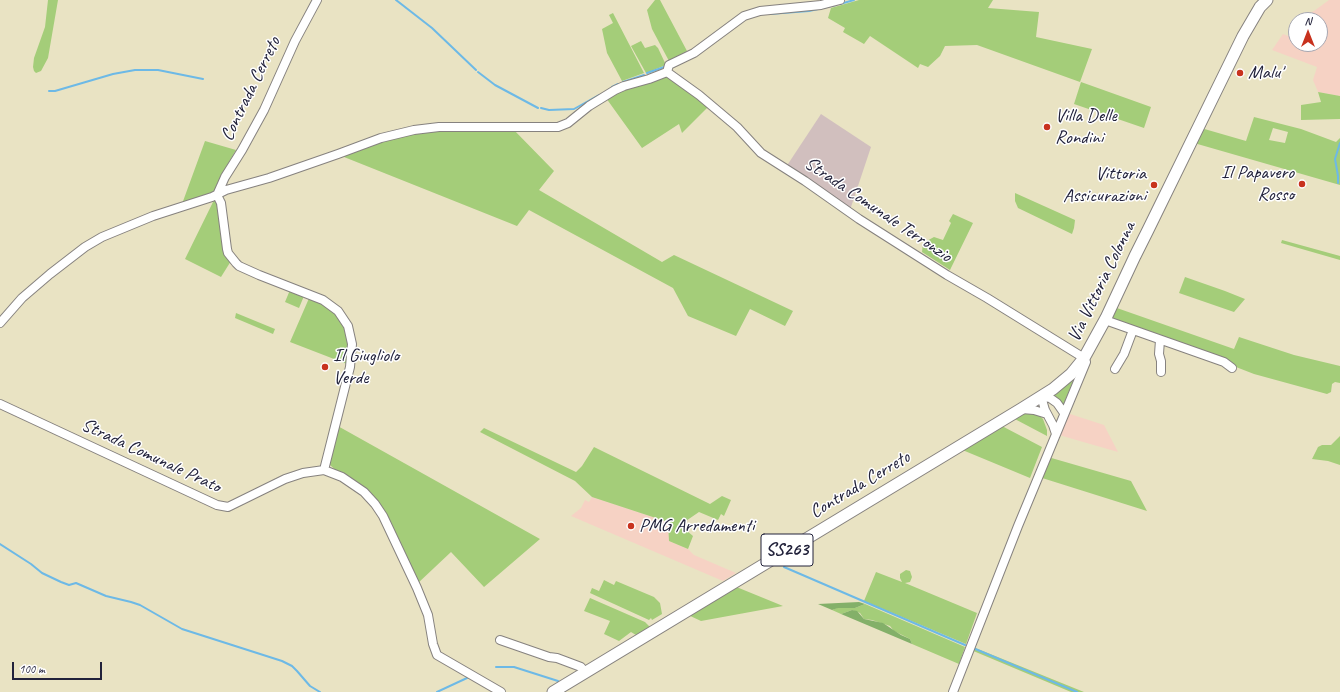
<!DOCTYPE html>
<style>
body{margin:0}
#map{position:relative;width:1340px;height:692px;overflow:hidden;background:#e9e3c3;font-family:Caveat,sans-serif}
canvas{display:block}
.north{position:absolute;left:1288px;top:12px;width:40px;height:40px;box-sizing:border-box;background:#fff;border:1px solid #a7a7b1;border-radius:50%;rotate:0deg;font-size:11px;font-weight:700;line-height:16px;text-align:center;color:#22223b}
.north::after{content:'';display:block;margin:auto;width:14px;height:18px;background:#c8321e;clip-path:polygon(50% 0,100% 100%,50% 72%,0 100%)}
.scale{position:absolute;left:12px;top:662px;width:90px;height:18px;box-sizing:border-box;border:2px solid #22223b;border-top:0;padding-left:5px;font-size:12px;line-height:14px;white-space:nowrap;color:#22223b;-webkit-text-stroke:3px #fff;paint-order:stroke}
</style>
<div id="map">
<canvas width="1340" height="692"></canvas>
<div class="north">N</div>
<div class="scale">100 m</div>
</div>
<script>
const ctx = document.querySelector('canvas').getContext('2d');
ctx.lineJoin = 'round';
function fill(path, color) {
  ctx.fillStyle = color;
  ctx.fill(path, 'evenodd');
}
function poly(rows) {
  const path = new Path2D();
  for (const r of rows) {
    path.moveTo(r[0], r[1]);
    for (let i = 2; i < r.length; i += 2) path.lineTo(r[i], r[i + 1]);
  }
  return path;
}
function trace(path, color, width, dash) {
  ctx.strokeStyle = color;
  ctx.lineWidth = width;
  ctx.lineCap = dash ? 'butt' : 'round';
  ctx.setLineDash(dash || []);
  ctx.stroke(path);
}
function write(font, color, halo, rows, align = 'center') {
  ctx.font = font + ' Caveat,sans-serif';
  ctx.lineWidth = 3;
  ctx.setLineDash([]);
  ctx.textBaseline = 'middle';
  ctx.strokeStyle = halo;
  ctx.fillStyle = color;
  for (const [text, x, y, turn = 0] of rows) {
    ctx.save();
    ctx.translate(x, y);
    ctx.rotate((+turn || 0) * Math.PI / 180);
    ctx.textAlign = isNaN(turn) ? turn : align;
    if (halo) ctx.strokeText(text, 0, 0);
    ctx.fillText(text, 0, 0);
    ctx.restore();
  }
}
fill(poly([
 [1329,0,1340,0,1340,96,1318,92,1313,80,1317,67,1272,50,1283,34,1288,36,1296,25,1296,44,1320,44,1320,20,1299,20,1302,16,1314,11],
 [1067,413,1104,425,1118,452,1059,435],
 [592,497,668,522,669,541,688,549,694,555,736,573,723,581,571,516,581,508,585,500,589,502]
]), '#f6d2c4');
fill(poly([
 [821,114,871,147,850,210,786,167]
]), '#d1bfbe');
fill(poly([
 [48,0,58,0,48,58,41,71,36,73,34,71,33,67,34,58,45,27],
 [655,0,660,0,687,51,669,61,652,29,647,10],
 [859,0,993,0,988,8,1039,12,1036,37,1092,49,1080,82,977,45,945,46,940,56,928,67,920,64,918,68,870,36,864,44,843,32,845,28,828,18,831,8],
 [613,13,644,73,622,81,607,53,602,29,613,23,609,15],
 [641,41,645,48,655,45,658,48,666,65,646,73,631,46],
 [667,76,708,107,682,133,679,124,642,148,606,98,613,94],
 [1081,82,1151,107,1144,128,1074,104],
 [1318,92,1340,96,1340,119,1301,120,1301,105,1321,102],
 [1254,117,1301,129,1336,142,1340,138,1340,185,1194,143,1201,128,1246,141],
 [1273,128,1288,132,1285,143,1269,140],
 [512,128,554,171,539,190,662,262,674,255,793,311,785,326,750,309,736,336,688,316,673,288,529,210,517,226,339,155,413,132],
 [205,141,236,150,222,174,215,189,212,194,182,204],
 [1015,193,1075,220,1074,228,1072,234,1018,208,1015,201],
 [214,200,219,203,231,261,221,277,185,259],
 [953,214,973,223,950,270,922,252,923,243,934,237,943,240,951,223,949,221],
 [1282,240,1340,256,1340,260,1281,243],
 [1185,277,1225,291,1245,299,1234,312,1179,293],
 [290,290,304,296,299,308,285,302],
 [310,296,337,314,348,335,347,364,290,342],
 [1114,307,1234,349,1239,337,1294,355,1340,366,1340,383,1335,382,1332,384,1331,392,1327,394,1254,374,1236,367,1229,363,1108,319],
 [236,313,275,329,273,334,235,318],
 [1075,376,1063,406,1050,397],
 [1022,411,1039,415,1043,419,1047,430,1047,436,1011,417],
 [336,425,540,539,484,587,451,552,417,584,383,513,330,465,328,460],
 [1000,425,1042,447,1030,478,960,449],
 [484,428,576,472,582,466,594,447,710,504,722,496,731,500,724,516,721,514,718,520,699,512,680,525,693,536,688,549,669,541,668,522,592,497,575,481,480,432],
 [1340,436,1340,465,1328,461,1312,459,1318,447,1322,445,1331,445],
 [1048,457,1131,481,1147,511,1039,477],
 [906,570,910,571,912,577,910,582,905,583,977,613,966,644,864,601,876,572,902,582,900,578,900,574],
 [604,580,614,585,616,581,654,597,660,603,662,614,652,620,651,618,649,620,590,593,592,588,599,591],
 [734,586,783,606,701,621,686,614],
 [590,598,645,622,650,627,636,635,631,632,619,641,604,634,610,621,584,611],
 [865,604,965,647,959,664,912,644,910,639,894,631,890,626,872,620,864,619,860,613,852,610,841,614,832,610,837,608,855,608],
 [973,647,1084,692,1071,692,971,650]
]), '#a4cd79');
fill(poly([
 [859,602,865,604,855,608,838,608,832,610,818,604],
 [852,610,857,611,864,619,883,623,901,635,910,639,912,644,841,614]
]), '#83b069');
trace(poly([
 [396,0,432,28,476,70],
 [840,4,854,0],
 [769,14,809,11,836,5],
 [478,72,495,85,538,108],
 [647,73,667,66],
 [623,82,644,75],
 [612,87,618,84],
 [49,91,55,91,113,74,135,70,158,70,203,79],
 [541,108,549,110,574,109,599,95],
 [1338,183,1338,176,1335,159,1340,143],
 [0,544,31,564,42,573,61,582,69,585,76,583,106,596,131,602,140,605,182,629,282,661,292,666,297,671,310,686,320,692],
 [784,567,965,645],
 [973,648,1077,692],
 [496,667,514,667,558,681],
 [437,692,467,678]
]), '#6db9e6', 2);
const minor = poly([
 [317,0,295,41,264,110,242,150,225,177,217,195,221,203,227,249,228,253,236,263,239,266,259,275,323,300,338,311,348,326,352,344,350,367,324,470],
 [667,72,699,95,737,127,761,153,805,181,859,219,947,275,987,298,1084,358,1086,362,1018,526,953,692],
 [1105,320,1224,362,1232,368],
 [0,323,22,298,50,274,85,247,102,237,153,216,212,197,226,190,269,178,338,154,381,138,414,130,439,127,558,127,568,123,589,106,615,90,624,86,649,79,667,72,669,65,694,53,744,16,760,11,821,5,840,0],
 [1160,340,1159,354,1161,361,1161,372],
 [1115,369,1124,354,1133,330],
 [0,404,217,505,228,507,285,479,303,473,324,470,342,477,364,492,375,504,383,516,417,588,428,615,433,644,437,655,501,692],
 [1022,409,1034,410,1047,414],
 [1056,434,1053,425,1045,410,1041,396,1050,398,1057,403,1064,413],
 [500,640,549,657,557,658,581,667,585,672]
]);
const major = poly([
 [553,692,1021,409,1053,389,1071,374,1084,358,1106,318,1135,256,1148,230,1243,36,1260,7,1267,0]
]);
trace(minor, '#86827f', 10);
trace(major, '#86827f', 13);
trace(minor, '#fff', 8);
trace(major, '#fff', 11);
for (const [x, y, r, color] of [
 [1240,73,4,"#c8321e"],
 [1047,127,4,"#c8321e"],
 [1302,184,4,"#c8321e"],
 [1154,185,4,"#c8321e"],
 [325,367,4,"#c8321e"],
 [631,526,4,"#c8321e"]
]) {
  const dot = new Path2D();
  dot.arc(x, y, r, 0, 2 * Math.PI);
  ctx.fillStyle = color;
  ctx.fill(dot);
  trace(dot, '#fff', 1.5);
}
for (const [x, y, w] of [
 [787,550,52]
]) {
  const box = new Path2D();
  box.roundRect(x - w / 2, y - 16, w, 32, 3);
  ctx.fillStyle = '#fff';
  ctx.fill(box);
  trace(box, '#22223b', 1);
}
write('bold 18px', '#22223b', null, [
 ["SS263",787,550]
]);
write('19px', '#22223b', '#fff', [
 ["Malu'",1248,73],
 ["Villa Delle",1055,116],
 ["Rondini",1055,138],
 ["Il Papavero",1294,173,"right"],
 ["Rosso",1294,195,"right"],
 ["Vittoria",1146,174,"right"],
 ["Assicurazioni",1146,196,"right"],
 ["Il Giugliolo",333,356],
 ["Verde",333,378],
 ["PMG Arredamenti",639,526]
], 'left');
write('19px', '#22223b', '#fff', [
 ["Contrada Cerreto",251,89,-64],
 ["Strada Comunale Terronzio",878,210,34],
 ["Via Vittoria Colonna",1102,282,-64],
 ["Strada Comunale Prato",151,456,25],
 ["Contrada Cerreto",860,485,-31]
]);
</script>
